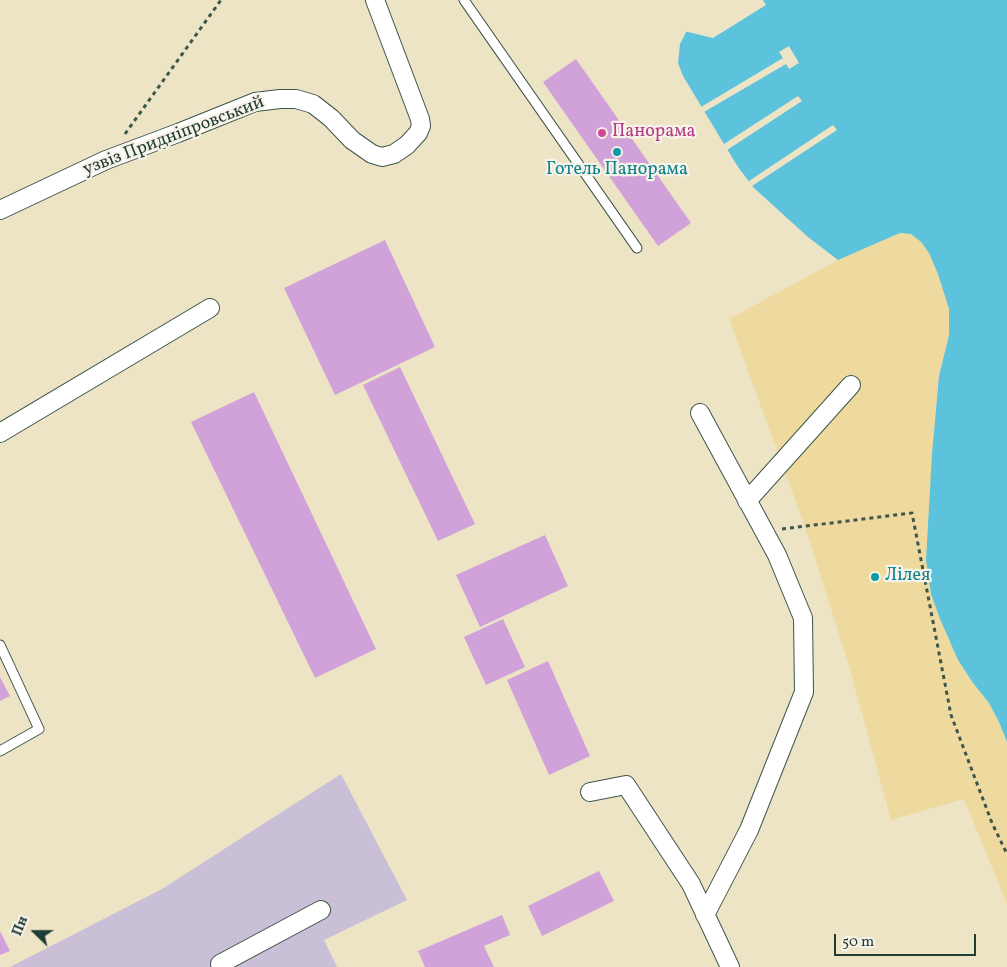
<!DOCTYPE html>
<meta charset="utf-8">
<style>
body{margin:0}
#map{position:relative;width:1007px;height:967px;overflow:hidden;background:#ede4c6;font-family:Vollkorn,serif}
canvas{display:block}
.north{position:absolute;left:10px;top:907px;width:50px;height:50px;-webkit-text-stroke:4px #f7f3e8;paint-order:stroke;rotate:292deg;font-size:14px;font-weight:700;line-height:20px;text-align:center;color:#1f3d34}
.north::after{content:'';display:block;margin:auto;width:18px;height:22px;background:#1f3d34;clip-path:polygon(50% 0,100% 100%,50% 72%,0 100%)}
.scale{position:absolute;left:834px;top:934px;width:142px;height:22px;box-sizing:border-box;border:2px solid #1f3d34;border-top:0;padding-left:6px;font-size:15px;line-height:18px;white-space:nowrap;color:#1f3d34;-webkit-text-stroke:4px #f7f3e8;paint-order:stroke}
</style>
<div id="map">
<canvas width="1007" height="967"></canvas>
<div class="north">Пн</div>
<div class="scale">50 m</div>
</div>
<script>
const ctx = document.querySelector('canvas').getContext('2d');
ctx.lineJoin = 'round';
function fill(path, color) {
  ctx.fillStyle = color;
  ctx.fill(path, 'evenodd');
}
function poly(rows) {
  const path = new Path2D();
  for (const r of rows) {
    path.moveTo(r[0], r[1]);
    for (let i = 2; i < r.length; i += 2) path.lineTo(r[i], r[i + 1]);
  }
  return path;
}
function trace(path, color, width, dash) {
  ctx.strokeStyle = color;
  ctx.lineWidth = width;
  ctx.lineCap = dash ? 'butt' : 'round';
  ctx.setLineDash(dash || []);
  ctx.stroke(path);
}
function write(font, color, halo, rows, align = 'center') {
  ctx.font = font + ' Vollkorn,serif';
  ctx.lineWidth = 4.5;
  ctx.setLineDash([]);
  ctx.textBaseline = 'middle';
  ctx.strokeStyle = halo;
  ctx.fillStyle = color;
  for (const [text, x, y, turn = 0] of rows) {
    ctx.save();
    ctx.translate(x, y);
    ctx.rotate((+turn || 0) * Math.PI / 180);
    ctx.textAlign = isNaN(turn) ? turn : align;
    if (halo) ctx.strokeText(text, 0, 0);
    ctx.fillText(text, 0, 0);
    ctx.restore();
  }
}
fill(poly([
 [341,774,407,900,324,940,337,967,10,967,162,889]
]), '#c9bfd7');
fill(poly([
 [900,233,911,234,921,242,929,253,938,274,949,309,949,335,939,376,932,454,931,594,940,619,958,660,973,683,989,703,999,722,1007,742,1007,904,964,799,891,820,849,666,805,527,729,319,838,260]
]), '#eeda9e');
fill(poly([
 [705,0,1007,0,1007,742,999,722,989,703,973,683,958,660,940,619,931,594,926,560,932,454,939,376,949,335,949,309,938,274,929,253,921,242,911,234,900,233,838,260,808,237,754,188,738,167,724,144,683,76,678,63,680,44,696,13]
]), '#5dc2db');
fill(poly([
 [702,0,763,0,766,5,713,38,684,31,694,11],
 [789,46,799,63,789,69,786,64,704,112,701,107,783,58,779,52],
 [798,96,802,101,727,150,724,144],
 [833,125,837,130,752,186,749,181]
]), '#ede4c6');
fill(poly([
 [576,59,691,223,658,246,543,82],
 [385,240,435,347,335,395,284,288],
 [400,367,475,524,438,541,363,385],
 [254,392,376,649,315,678,191,422],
 [545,535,568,586,480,627,456,575],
 [503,619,525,667,486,685,464,637],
 [548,661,590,756,549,775,507,680],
 [0,677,10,696,0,701],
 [599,871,614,901,542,936,528,906],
 [502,915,510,935,484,946,494,967,425,967,418,951],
 [0,931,10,951,0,955]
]), '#d1a2d9');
const service = poly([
 [464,0,637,248],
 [0,645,39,729,0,751]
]);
const minor = poly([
 [0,210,106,160,178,133,255,102,280,99,296,99,313,104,331,118,352,140,372,154,382,157,394,154,407,145,418,133,421,126,420,119,375,0],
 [700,413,777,555,803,618,804,692,749,830,705,915],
 [0,433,210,308],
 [747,501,851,385],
 [590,792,626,785,691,884,730,967],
 [221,967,220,964,321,910]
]);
trace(service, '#3e564a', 11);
trace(minor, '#3e564a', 20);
trace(poly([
 [125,134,221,0],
 [782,529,912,513,951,715,992,823,1007,854]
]), '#3e564a', 3, [4, 4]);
trace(service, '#fff', 9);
trace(minor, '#fff', 18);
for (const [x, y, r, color] of [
 [602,133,5,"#d1479c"],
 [617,152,5,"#0f9aa8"],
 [875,577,5,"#0f9aa8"]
]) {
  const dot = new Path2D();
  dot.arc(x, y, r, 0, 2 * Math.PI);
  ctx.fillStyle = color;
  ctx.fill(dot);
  trace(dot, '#f7f3e8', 2);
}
write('18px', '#b23c85', '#f7f3e8', [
 ["Панорама",612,133]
], 'left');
write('18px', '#1f3d34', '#f7f3e8', [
 ["узвіз Придніпровський",174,137,-21]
]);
write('18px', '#0d838f', '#f7f3e8', [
 ["Готель Панорама",617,171],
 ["Лілея",885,577,"left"]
]);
</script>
